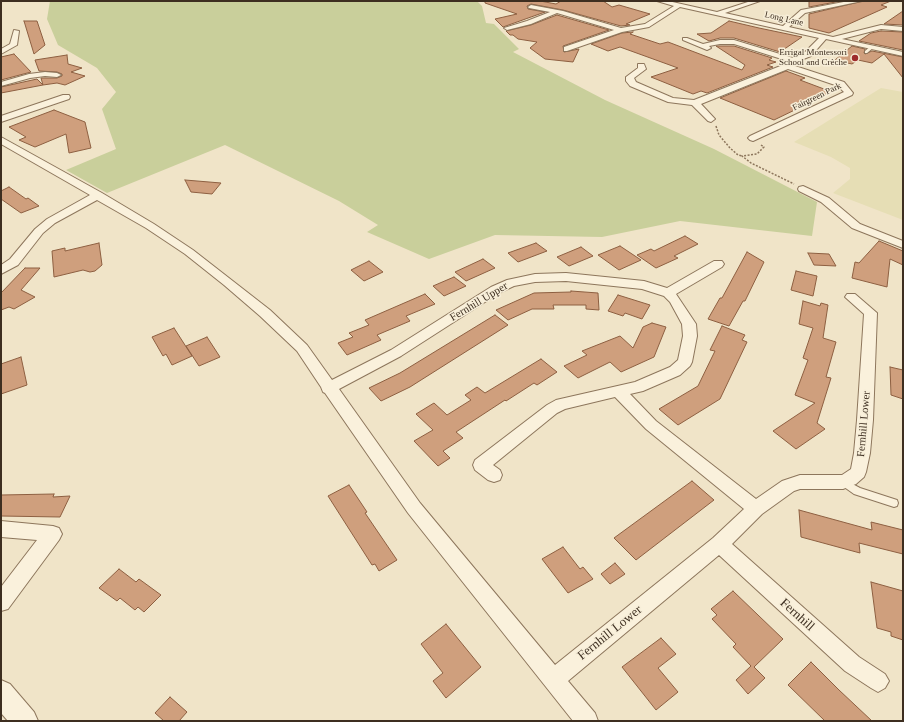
<!DOCTYPE html>
<meta charset="utf-8">
<style>
body{margin:0}
#map{position:relative;width:904px;height:722px;overflow:hidden;background:#f0e4c8;font-family:Georgia,serif}
canvas{display:block}
.frame{position:absolute;inset:0;border:2px solid #3d2e20;pointer-events:none}
</style>
<div id="map">
<canvas width="904" height="722"></canvas>
<div class="frame"></div>
</div>
<script>
const ctx = document.querySelector('canvas').getContext('2d');
ctx.lineJoin = 'round';
function fill(path, color) {
  ctx.fillStyle = color;
  ctx.fill(path, 'evenodd');
}
function poly(rows) {
  const path = new Path2D();
  for (const r of rows) {
    path.moveTo(r[0], r[1]);
    for (let i = 2; i < r.length; i += 2) path.lineTo(r[i], r[i + 1]);
  }
  return path;
}
function trace(path, color, width, dash) {
  ctx.strokeStyle = color;
  ctx.lineWidth = width;
  ctx.lineCap = dash ? 'butt' : 'round';
  ctx.setLineDash(dash || []);
  ctx.stroke(path);
}
function write(font, color, halo, rows, align = 'center') {
  ctx.font = font + ' Georgia,serif';
  ctx.lineWidth = 3;
  ctx.setLineDash([]);
  ctx.textBaseline = 'middle';
  ctx.strokeStyle = halo;
  ctx.fillStyle = color;
  for (const [text, x, y, turn = 0] of rows) {
    ctx.save();
    ctx.translate(x, y);
    ctx.rotate((+turn || 0) * Math.PI / 180);
    ctx.textAlign = isNaN(turn) ? turn : align;
    if (halo) ctx.strokeText(text, 0, 0);
    ctx.fillText(text, 0, 0);
    ctx.restore();
  }
}
fill(poly([
 [881,88,903,92,903,220,833,193,850,179,850,168,831,157,794,142]
]), '#e6deb5');
fill(poly([
 [50,1,477,1,482,6,486,23,494,24,519,49,513,52,605,100,714,149,817,202,812,236,680,221,602,237,495,235,429,259,367,232,378,225,339,201,225,145,107,193,66,170,116,149,102,109,116,92,97,68,58,45,47,19]
]), '#c9cf9b');
const building = poly([
 [485,1,540,1,556,4,561,1,603,1,612,7,619,5,650,14,626,24,630,25,621,26,563,10,531,4,527,6,528,9,545,12,503,27,495,19,517,14,485,3,485,1],
 [809,1,841,1,809,7,809,1],
 [863,1,891,1,881,5,887,7,829,33,809,28,809,14,863,1],
 [903,11,903,25,884,24,903,11],
 [557,15,609,30,563,46,564,52,579,49,573,62,545,59,530,48,537,42,518,39,513,35,510,35,506,31,531,25,557,15],
 [24,21,37,21,45,45,34,54,24,21],
 [729,21,759,28,802,37,780,52,734,38,720,38,709,41,697,34,711,33,729,21],
 [881,31,903,32,903,50,859,41,871,33,881,31],
 [633,32,630,34,660,44,668,42,742,70,745,65,716,46,734,46,772,58,769,60,776,62,767,65,773,67,707,93,701,91,693,94,651,77,678,68,620,47,608,51,591,44,622,33,633,32],
 [852,46,865,49,864,53,865,54,872,51,903,57,903,78,884,54,872,63,858,60,852,64,835,60,852,46],
 [14,54,31,72,1,80,1,57,14,54],
 [67,55,68,64,82,68,71,72,85,76,65,85,57,83,43,85,1,93,1,87,37,79,43,85,41,78,57,78,62,76,62,74,57,72,39,71,35,60,67,55],
 [786,71,805,78,800,80,832,92,774,120,720,98,786,71],
 [54,110,85,122,91,148,69,153,66,134,35,147,19,140,26,137,9,127,54,110],
 [185,180,221,183,212,194,191,192,185,180],
 [9,187,26,199,28,198,39,206,21,213,1,199,1,191,9,187],
 [685,236,698,244,674,256,678,258,656,268,637,255,651,249,654,251,685,236],
 [879,241,903,251,903,265,890,259,887,287,852,278,855,262,859,263,879,241],
 [99,243,102,265,95,271,90,272,83,270,54,277,52,251,65,248,65,251,99,243],
 [536,243,547,251,518,262,508,253,536,243],
 [620,246,641,260,619,270,598,255,620,246],
 [581,247,593,256,569,266,557,257,581,247],
 [747,252,764,262,745,301,743,301,729,326,708,319,720,298,722,298,747,252],
 [808,253,829,254,836,266,814,265,808,253],
 [483,259,495,268,466,281,455,272,483,259],
 [369,261,383,272,364,281,351,270,369,261],
 [25,268,40,268,21,290,35,297,14,309,9,307,1,310,1,293,25,268],
 [796,271,817,276,813,296,791,290,796,271],
 [454,277,466,286,444,296,433,286,454,277],
 [571,291,598,293,599,310,586,309,586,305,553,305,554,309,532,309,508,320,496,310,534,293,571,292,571,291],
 [425,294,435,304,406,316,410,321,377,335,381,340,347,355,338,343,353,337,349,333,369,325,365,320,425,294],
 [618,295,650,305,642,319,625,313,623,316,608,311,618,295],
 [803,301,820,306,821,303,828,305,823,338,836,342,826,377,831,378,817,423,825,429,796,449,773,431,815,403,795,395,808,360,803,358,813,328,799,324,803,301],
 [495,315,508,325,410,387,381,401,369,388,400,373,495,315],
 [652,323,666,327,654,357,621,372,610,362,578,378,564,366,587,355,582,351,620,336,633,348,643,327,652,323],
 [722,326,745,335,742,340,747,342,720,399,678,425,659,409,698,386,715,351,710,350,722,326],
 [174,328,192,356,172,365,166,354,163,356,152,337,174,328],
 [207,337,220,357,199,366,186,346,207,337],
 [21,357,27,385,1,394,1,364,21,357],
 [541,359,557,372,537,385,534,383,506,401,505,400,456,432,463,438,443,451,450,458,438,466,414,441,433,430,416,414,434,403,447,415,471,400,465,395,477,387,485,393,541,359],
 [890,367,903,370,903,399,891,395,890,367],
 [692,481,714,500,636,560,614,538,692,481],
 [349,485,367,512,365,513,397,560,379,571,375,564,372,565,328,496,349,485],
 [54,494,53,497,70,496,60,517,1,516,1,495,54,494],
 [799,510,872,530,871,522,903,530,903,554,859,543,860,553,801,537,799,510],
 [563,547,580,569,583,567,593,579,568,593,542,559,563,547],
 [615,563,625,574,610,584,601,574,615,563],
 [119,569,136,582,139,579,161,595,144,612,138,607,135,610,120,598,117,601,99,588,119,569],
 [871,582,903,591,903,640,891,636,891,632,877,628,871,582],
 [733,591,783,639,754,667,765,678,748,694,736,680,751,666,733,647,736,644,712,619,717,615,711,609,733,591],
 [446,624,481,667,446,698,433,681,443,673,421,644,446,624],
 [661,638,676,654,658,668,678,692,656,710,622,667,661,638],
 [811,662,839,690,872,721,825,721,788,685,811,662],
 [170,697,187,712,179,721,164,721,155,713,170,697]
]);
fill(building, '#cf9f7d');
trace(building, '#8d5f41', 1);
const service = poly([
 [871,46,874,47,867,53,865,53,865,51,871,46],
 [843,479,860,488,897,500,898,503,897,506,894,507,854,494,840,484,839,482,840,480,843,479]
]);
const minor = poly([
 [657,1,668,1,717,12,751,1,760,1,725,13,783,26,801,10,849,1,862,1,805,13,789,27,833,37,881,25,903,27,903,31,881,29,842,39,903,52,903,56,826,39,811,56,796,62,792,65,844,82,853,93,852,95,753,141,750,140,748,138,750,136,844,92,838,86,788,69,701,104,715,119,711,122,708,121,692,105,668,102,630,86,626,81,626,77,638,68,638,64,644,64,646,69,634,78,636,82,673,98,694,100,783,65,788,61,734,44,720,44,709,46,711,48,707,50,683,40,683,38,687,38,703,44,720,40,734,40,793,58,805,52,819,38,680,7,649,27,622,32,567,51,564,51,564,47,614,30,557,13,531,24,507,30,504,28,527,21,550,12,529,8,528,7,531,5,563,11,621,28,645,24,674,6,657,1],
 [14,30,19,31,17,45,1,54,1,49,10,44,14,30],
 [45,72,57,73,61,75,57,77,45,76,30,78,1,86,1,82,29,74,45,72],
 [63,95,69,95,70,97,69,99,1,122,1,116,63,95],
 [1,137,102,193,154,224,193,250,270,310,307,345,332,380,391,350,491,287,507,280,535,274,566,273,644,281,667,288,714,261,722,261,724,264,722,267,676,294,696,324,697,336,692,362,690,366,680,375,643,391,630,394,656,421,756,499,782,481,800,475,842,475,851,469,854,453,857,420,864,314,845,297,847,294,855,294,877,313,873,420,870,453,866,472,864,477,856,484,843,489,800,489,794,491,762,514,732,544,859,657,885,674,889,681,885,688,878,692,871,688,845,671,719,555,568,681,595,713,598,721,573,721,408,513,325,393,323,392,321,387,297,351,260,316,224,285,185,254,146,228,97,200,55,223,43,233,18,265,1,274,1,265,10,259,35,229,47,219,90,195,1,144,1,137],
 [566,281,642,289,664,296,670,302,682,324,683,336,678,360,670,367,635,382,556,400,547,405,475,460,473,465,475,470,488,480,494,482,500,480,502,475,500,470,493,465,557,413,565,409,615,397,646,429,744,509,713,538,555,665,420,503,339,389,401,356,499,293,514,286,535,282,566,281],
 [803,186,829,198,860,224,903,241,903,248,852,228,821,202,799,191,798,189,799,187,803,186],
 [1,521,53,526,59,528,62,534,59,540,8,609,1,611,1,587,37,540,1,537,1,521]
]);
const tertiary = poly([
 [1,680,10,684,34,712,38,721,8,721,1,713,1,680]
]);
trace(service, '#8d765c', 2);
trace(minor, '#8d765c', 2);
trace(tertiary, '#8d765c', 2);
trace(poly([
 [716,126,719,135,730,148,738,155,742,156],
 [761,145,764,147,757,154,742,156,751,163,794,184]
]), '#8d765c', 1.5, [2, 1.5]);
fill(service, '#faf1dc');
fill(minor, '#faf1dc');
fill(tertiary, '#faf1dc');
for (const [x, y, r, color] of [
 [855,58,4,"#9e2a2b"]
]) {
  const dot = new Path2D();
  dot.arc(x, y, r, 0, 2 * Math.PI);
  ctx.fillStyle = color;
  ctx.fill(dot);
  trace(dot, '#f7eed8', 1.5);
}
write('9px', '#3d2e20', '#f7eed8', [
 ["Long Lane",784,19,13],
 ["Fairgreen Park",817,97,-26]
]);
write('9px', '#3d2e20', '#f7eed8', [
 ["Errigal Montessori",847,53],
 ["School and Crèche",847,63]
], 'right');
write('11px', '#3d2e20', '#f7eed8', [
 ["Fernhill Upper",479,302,-31],
 ["Fernhill Lower",864,424,-85]
]);
write('13px', '#3d2e20', '#f7eed8', [
 ["Fernhill",797,615,42],
 ["Fernhill Lower",610,633,-39]
]);
</script>
